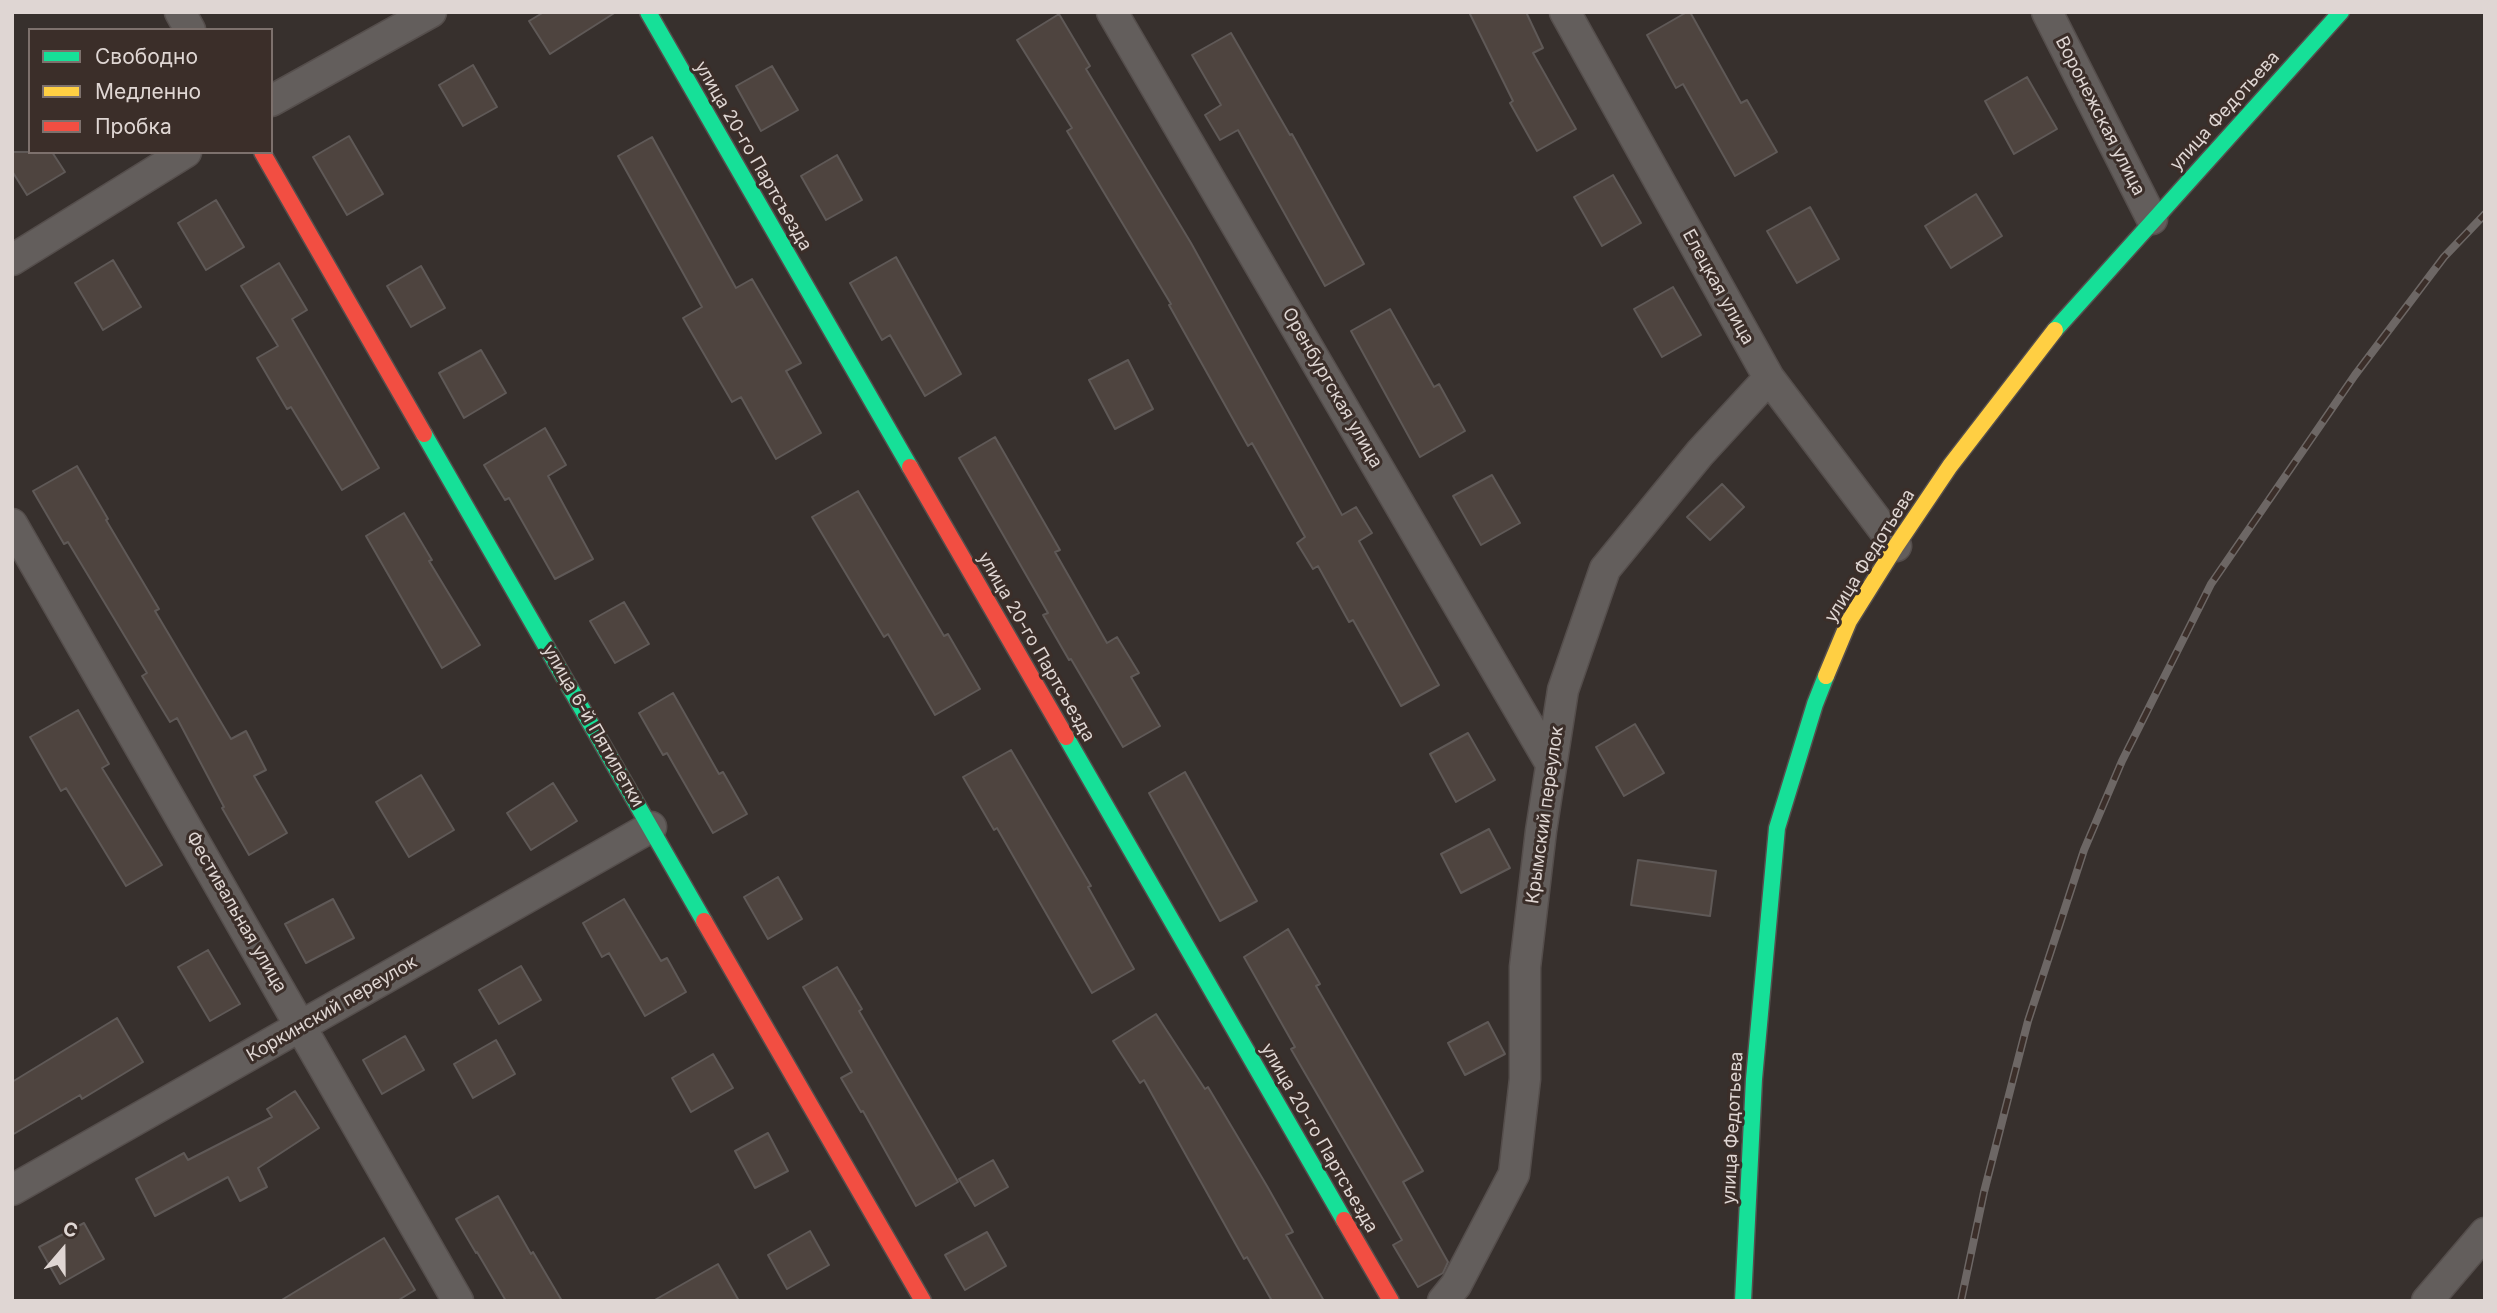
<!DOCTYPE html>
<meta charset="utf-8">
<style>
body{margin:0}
#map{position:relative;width:2497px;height:1313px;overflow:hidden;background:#37302d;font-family:Inter,sans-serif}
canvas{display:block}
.frame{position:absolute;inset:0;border:14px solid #dfd6d3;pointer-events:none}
.legend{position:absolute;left:28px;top:28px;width:245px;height:126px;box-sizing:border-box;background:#3b2e29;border:2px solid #7d716d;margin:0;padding:9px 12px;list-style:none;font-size:21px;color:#dfd6d3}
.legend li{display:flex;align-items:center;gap:14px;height:35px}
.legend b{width:35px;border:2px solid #7d716d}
.north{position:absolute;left:28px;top:1215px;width:70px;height:70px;-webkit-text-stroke:5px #3b2e29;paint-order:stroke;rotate:20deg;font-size:19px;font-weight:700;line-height:28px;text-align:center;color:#dfd6d3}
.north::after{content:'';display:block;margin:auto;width:24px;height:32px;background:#dfd6d3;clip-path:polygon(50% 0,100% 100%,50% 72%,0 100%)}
</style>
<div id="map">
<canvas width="2497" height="1313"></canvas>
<div class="frame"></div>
<ul class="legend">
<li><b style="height:9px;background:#16e098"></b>Свободно</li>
<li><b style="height:9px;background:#ffcf43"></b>Медленно</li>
<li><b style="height:9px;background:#f24e42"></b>Пробка</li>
</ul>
<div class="north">С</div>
</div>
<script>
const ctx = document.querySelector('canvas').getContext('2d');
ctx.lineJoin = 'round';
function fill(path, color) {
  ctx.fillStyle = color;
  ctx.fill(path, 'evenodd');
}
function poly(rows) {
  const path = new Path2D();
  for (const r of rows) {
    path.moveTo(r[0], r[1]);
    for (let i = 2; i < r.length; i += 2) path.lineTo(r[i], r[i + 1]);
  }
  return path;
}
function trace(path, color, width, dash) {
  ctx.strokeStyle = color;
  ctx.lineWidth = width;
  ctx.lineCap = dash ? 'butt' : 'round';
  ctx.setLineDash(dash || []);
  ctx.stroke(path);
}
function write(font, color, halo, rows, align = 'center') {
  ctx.font = font + ' Inter,sans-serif';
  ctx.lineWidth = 6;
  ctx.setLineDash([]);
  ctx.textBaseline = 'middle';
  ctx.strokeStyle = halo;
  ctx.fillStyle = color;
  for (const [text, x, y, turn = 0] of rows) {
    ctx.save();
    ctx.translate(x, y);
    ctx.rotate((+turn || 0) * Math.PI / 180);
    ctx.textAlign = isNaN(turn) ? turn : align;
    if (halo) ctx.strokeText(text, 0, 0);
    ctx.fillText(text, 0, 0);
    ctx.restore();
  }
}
const building = poly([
 [544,12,616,12,550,54,529,21,544,12],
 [1469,12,1526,12,1543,48,1533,53,1576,129,1537,151,1510,103,1513,101,1469,12],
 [1687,12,1690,12,1741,103,1747,100,1777,152,1735,176,1683,84,1676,88,1647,35,1687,12],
 [1059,14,1090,66,1086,69,1191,243,1342,515,1356,507,1372,533,1359,541,1439,685,1401,706,1353,620,1349,622,1318,566,1313,569,1297,543,1305,537,1252,443,1248,446,1169,305,1171,304,1067,131,1072,128,1017,40,1059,14],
 [1231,33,1290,135,1292,134,1364,264,1325,286,1238,130,1220,140,1205,115,1221,105,1192,55,1231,33],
 [473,65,497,107,463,126,439,85,473,65],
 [772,66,798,110,761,131,736,86,772,66],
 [2027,77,2057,129,2014,154,1985,101,2027,77],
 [349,136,383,194,347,215,313,157,349,136],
 [652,137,736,288,752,279,801,363,786,371,821,433,776,459,741,397,732,402,683,318,702,307,618,156,652,137],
 [12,152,52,152,65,172,27,195,12,171,12,152],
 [837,155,862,200,826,220,801,176,837,155],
 [1613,175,1641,223,1602,246,1574,197,1613,175],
 [1976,194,2002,236,1951,268,1925,226,1976,194],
 [216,200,244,247,206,270,178,223,216,200],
 [1810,207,1839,259,1797,283,1767,231,1810,207],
 [896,257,961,374,925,396,890,335,882,340,850,283,896,257],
 [113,260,141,307,103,330,75,283,113,260],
 [279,263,307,310,292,319,379,468,342,490,291,407,287,409,257,358,278,346,241,286,279,263],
 [421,266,445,308,411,327,387,286,421,266],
 [1673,287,1701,335,1662,357,1634,309,1673,287],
 [1390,309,1434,387,1439,384,1465,431,1420,457,1351,331,1390,309],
 [481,350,506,393,464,418,439,373,481,350],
 [1128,360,1153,409,1115,429,1089,380,1128,360],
 [545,428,566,465,548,476,593,559,555,579,509,498,505,500,484,465,545,428],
 [995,437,1060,550,1055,552,1107,643,1117,637,1139,673,1131,677,1160,726,1123,747,1071,659,1069,660,1043,615,1048,613,959,458,995,437],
 [77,466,108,519,106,520,159,609,155,611,231,739,246,731,266,770,254,776,287,833,249,855,222,808,224,807,177,718,170,722,142,676,147,673,68,542,64,544,33,491,77,466],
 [1492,475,1520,523,1481,545,1453,496,1492,475],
 [1722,484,1744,507,1710,540,1687,517,1722,484],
 [858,491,944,636,948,634,980,689,935,715,888,634,884,637,812,517,858,491],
 [404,513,432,560,429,561,480,645,442,668,366,536,404,513],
 [624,602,649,644,615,663,590,621,624,602],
 [673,693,719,774,723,772,747,814,713,833,667,753,663,755,639,713,673,693],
 [78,710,109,764,102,768,162,865,126,886,66,788,61,791,30,737,78,710],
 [1635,724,1664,773,1624,796,1596,747,1635,724],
 [1468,733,1495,780,1456,802,1430,754,1468,733],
 [1011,750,1091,886,1088,887,1134,969,1092,993,997,828,994,830,963,777,1011,750],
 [1185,772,1257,901,1220,921,1149,793,1185,772],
 [421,775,454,830,409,857,376,802,421,775],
 [553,783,577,821,531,850,507,813,553,783],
 [1489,829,1510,868,1461,893,1441,854,1489,829],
 [1638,860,1716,871,1710,916,1631,905,1638,860],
 [778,877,802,919,768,939,744,897,778,877],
 [333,899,354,938,306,963,285,924,333,899],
 [624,899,661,961,667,958,686,992,645,1016,609,953,602,957,583,923,624,899],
 [1288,929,1320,984,1316,986,1423,1171,1403,1182,1448,1262,1443,1273,1418,1287,1393,1245,1402,1240,1291,1049,1295,1047,1244,957,1288,929],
 [208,950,240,1004,210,1021,178,967,208,950],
 [521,966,541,1000,499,1024,479,990,521,966],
 [837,967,862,1009,859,1011,958,1182,916,1206,863,1111,861,1112,841,1078,852,1072,803,987,837,967],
 [1156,1014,1205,1089,1208,1087,1267,1186,1293,1232,1286,1235,1324,1301,1272,1301,1247,1257,1244,1259,1144,1080,1140,1083,1113,1041,1156,1014],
 [117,1018,143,1062,82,1099,80,1095,12,1135,12,1082,117,1018],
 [1488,1022,1505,1054,1465,1075,1448,1043,1488,1022],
 [405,1036,424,1070,382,1094,363,1060,405,1036],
 [496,1040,515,1074,473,1098,454,1064,496,1040],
 [713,1054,733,1088,691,1112,672,1078,713,1054],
 [295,1091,319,1128,258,1168,267,1187,240,1201,228,1177,155,1216,136,1179,184,1153,188,1160,272,1117,267,1109,295,1091],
 [768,1133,788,1171,755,1188,735,1151,768,1133],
 [993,1160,1008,1187,975,1206,959,1179,993,1160],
 [498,1196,531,1254,533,1252,562,1301,506,1301,477,1252,476,1253,456,1219,498,1196],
 [84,1223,104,1259,60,1284,39,1247,84,1223],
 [810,1231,829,1265,787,1289,768,1255,810,1231],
 [987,1232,1006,1266,965,1290,945,1255,987,1232],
 [384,1238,415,1290,397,1301,280,1301,384,1238],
 [718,1264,739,1301,653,1301,718,1264]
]);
fill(building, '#4e443f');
trace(building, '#5f5957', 2);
const street = poly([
 [180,12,190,30],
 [1112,12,1551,764],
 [1565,12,1769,378,1896,546],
 [2047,12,2152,219],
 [271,101,431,12],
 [12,260,186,152],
 [12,524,458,1301],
 [12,1190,651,827],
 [1443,1301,1456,1285,1514,1174,1525,1079,1525,967,1541,831,1563,690,1605,569,1700,453,1769,378],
 [2427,1301,2485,1233]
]);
const fast = poly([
 [648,12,910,467],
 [2055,330,2341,12],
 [424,434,704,921],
 [1066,737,1344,1220],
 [1743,1301,1754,1079,1777,828,1815,704,1826,676]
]);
const slow = poly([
 [1826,676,1849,621,1896,546,1950,466,2055,330]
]);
const jam = poly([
 [262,152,424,434],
 [910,467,1066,737],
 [704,921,923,1301],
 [1344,1220,1391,1301]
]);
trace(street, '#554e4c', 33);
trace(fast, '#554e4c', 19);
trace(slow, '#554e4c', 19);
trace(jam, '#554e4c', 19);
trace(street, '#635e5c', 30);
trace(fast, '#16e098', 16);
trace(slow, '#ffcf43', 16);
trace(jam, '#f24e42', 16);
const rail = poly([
 [1961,1301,1984,1192,2028,1021,2084,850,2122,761,2211,584,2355,375,2444,257,2485,214]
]);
trace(rail, '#6d6765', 8);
trace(rail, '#3b2e29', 5, [16]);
write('18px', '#dfd6d3', '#3b2e29', [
 ["улица Федотьева",2225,111,-48],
 ["Воронежская улица",2100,116,63],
 ["улица 20-го Партсъезда",753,156,60],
 ["Елецкая улица",1718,287,61],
 ["Оренбургская улица",1332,388,60],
 ["улица Федотьева",1870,556,-58],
 ["улица 20-го Партсъезда",1036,647,60],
 ["улица 6-й Пятилетки",593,726,60],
 ["Крымский переулок",1545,815,-82],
 ["Фестивальная улица",236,912,60],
 ["Коркинский переулок",332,1009,-30],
 ["улица Федотьева",1733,1128,-87],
 ["улица 20-го Партсъезда",1319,1138,60]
]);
</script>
